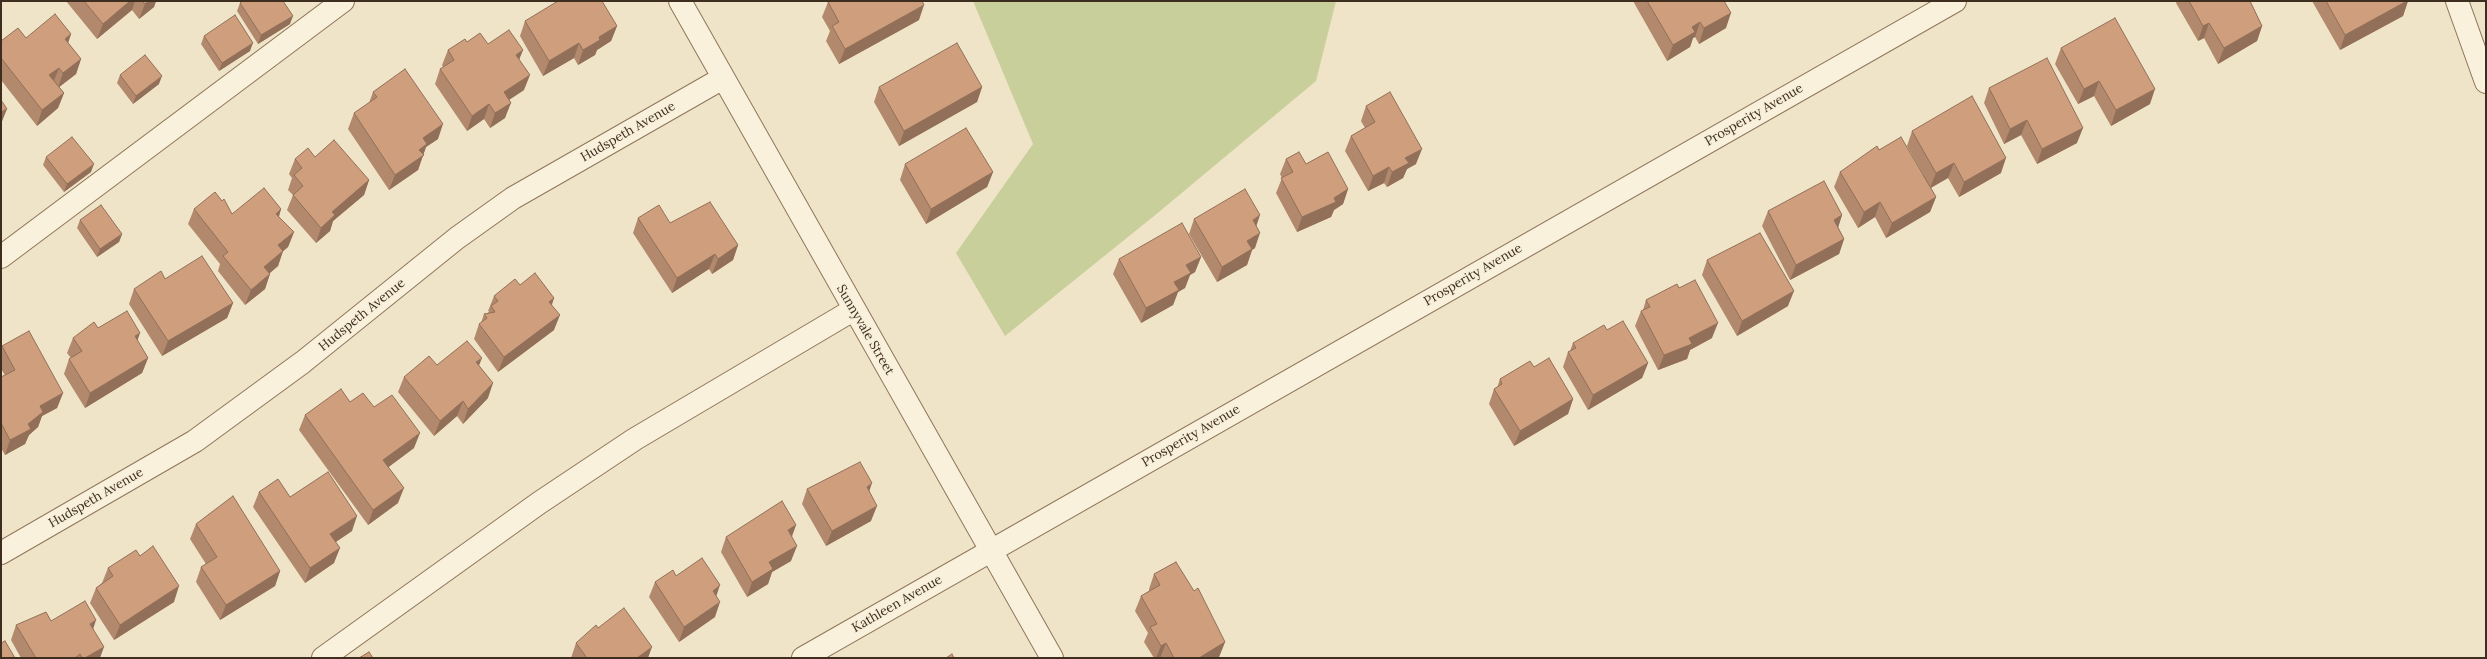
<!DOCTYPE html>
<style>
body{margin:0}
#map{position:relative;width:2487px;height:659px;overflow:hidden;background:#f0e4c8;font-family:Lora,serif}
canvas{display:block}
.frame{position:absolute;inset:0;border:2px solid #3d2e20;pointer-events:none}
</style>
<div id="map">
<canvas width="2487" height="659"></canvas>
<div class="frame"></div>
</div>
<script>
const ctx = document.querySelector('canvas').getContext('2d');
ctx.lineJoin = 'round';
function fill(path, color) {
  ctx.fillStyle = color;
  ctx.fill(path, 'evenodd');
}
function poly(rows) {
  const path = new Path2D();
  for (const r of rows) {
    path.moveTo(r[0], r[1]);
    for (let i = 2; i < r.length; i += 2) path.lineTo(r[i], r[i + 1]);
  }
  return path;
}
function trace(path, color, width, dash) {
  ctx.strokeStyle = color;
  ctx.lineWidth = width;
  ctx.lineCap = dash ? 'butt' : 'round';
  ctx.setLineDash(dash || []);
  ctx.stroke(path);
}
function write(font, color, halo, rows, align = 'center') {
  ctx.font = font + ' Lora,serif';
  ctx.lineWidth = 3;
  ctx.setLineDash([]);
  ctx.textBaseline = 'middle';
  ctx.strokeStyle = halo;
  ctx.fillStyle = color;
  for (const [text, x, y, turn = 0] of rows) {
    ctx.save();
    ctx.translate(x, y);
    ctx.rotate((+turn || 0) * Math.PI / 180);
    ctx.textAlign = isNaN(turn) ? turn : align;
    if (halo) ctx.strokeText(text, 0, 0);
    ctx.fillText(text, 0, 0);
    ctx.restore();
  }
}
fill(poly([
 [973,1,1336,1,1316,81,1159,212,1005,336,956,253,1033,144]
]), '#c9cf9b');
const minor = poly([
 [680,1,1052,658],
 [2457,1,2486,82],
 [1,257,343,1],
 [1,553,195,441,303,362,457,238,513,198,723,78],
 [323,658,539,503,635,439,853,310],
 [803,658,1955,1]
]);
trace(minor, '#8d765c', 24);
trace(minor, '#faf1dc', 22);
fill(poly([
 [66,1,156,1,154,7,139,19,132,10,97,39],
 [1633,1,1724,1,1726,28,1699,44,1695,37,1693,38,1690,47,1667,61],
 [2177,1,2250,1,2262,26,2257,41,2218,64,2204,38,2198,41,2176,3],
 [2312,1,2408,1,2403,16,2340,50],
 [828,2,919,20,839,64,826,41,830,31,822,17],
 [240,3,290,24,258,44,237,11],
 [525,21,617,26,611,41,597,50,595,55,578,65,574,58,543,76,520,36],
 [71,34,68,43,81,59,76,74,59,87,64,93,58,108,37,126,1,80,1,41,26,38],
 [204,36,250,51,219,71,201,44],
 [467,42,488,44,523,50,519,59,524,90,509,100,505,118,490,128,484,119,467,131,435,84,440,69,443,67,442,65,448,50],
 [2061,48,2150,104,2111,126,2094,96,2078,104,2055,64],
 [120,75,159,84,133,104,117,83],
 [879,87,982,87,977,102,899,146,874,102],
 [1989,88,2077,143,2037,164,2021,135,2004,144,1984,103],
 [373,92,438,139,426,147,418,170,389,190,348,129,354,113,369,103],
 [1366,106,1416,164,1407,169,1403,178,1387,187,1384,183,1368,191,1345,151,1351,136,1365,128,1361,121],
 [1912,131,2001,173,1959,197,1948,178,1931,188,1936,197,1930,212,1886,238,1875,217,1858,228,1834,187,1840,172,1879,150,1924,176,1907,146],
 [46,157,91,172,64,192,43,165],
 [315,157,369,180,364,195,333,221,330,231,316,243,287,210,293,195,288,190,292,178,289,174,295,159],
 [1286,159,1306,164,1348,189,1343,204,1334,210,1331,217,1297,232,1276,193,1282,178,1280,174],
 [905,164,993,172,987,187,926,224,900,180],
 [194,209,232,214,281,209,279,217,294,232,288,247,283,251,278,266,270,273,265,289,245,305,218,271,220,264,188,224],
 [1768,211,1842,215,1838,227,1844,239,1839,254,1790,280,1762,226],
 [638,218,670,223,738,245,733,260,712,274,709,269,672,293,633,233],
 [1194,219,1256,226,1255,248,1252,250,1247,265,1217,282,1189,234],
 [80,220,122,234,119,242,97,257,77,228],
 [1201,257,1195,272,1190,275,1185,288,1178,292,1173,305,1141,323,1113,274,1119,259],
 [1707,260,1788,306,1737,336,1702,275],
 [165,279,233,303,227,318,162,356,129,304,134,289],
 [520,285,554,298,552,305,554,330,498,372,474,339,479,324,481,323,484,314,488,313,489,311,488,311,494,296],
 [1679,288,1712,338,1690,350,1687,359,1658,370,1635,326,1641,311,1643,310,1646,300],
 [98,328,137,340,148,358,142,373,85,408,64,374,69,359,71,358,67,353,73,338],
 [1607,330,1648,363,1642,378,1588,410,1563,367,1568,352,1570,351,1573,343],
 [2,346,63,393,57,408,42,416,38,427,29,435,25,444,5,455,1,448,1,377,5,375,1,369,1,349],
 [479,365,488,398,463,424,457,416,434,436,398,392,404,377],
 [1534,367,1573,399,1568,414,1514,446,1489,404,1494,389,1497,388,1500,379],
 [350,402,374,407,414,448,388,467,398,503,368,525,299,430,305,415],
 [807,489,871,521,826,546,802,504],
 [259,492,290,497,352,531,336,542,334,563,305,583,253,507],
 [196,524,280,571,275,586,220,620,196,582,201,567,206,564,190,539],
 [796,525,792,537,791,561,772,572,768,584,747,597,721,552,726,537],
 [140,556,174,602,114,640,90,603,96,588,102,583,108,568],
 [1154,574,1225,642,1219,657,1218,658,1154,658,1144,642,1148,633,1135,611,1141,596,1149,591,1149,589],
 [676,576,715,617,679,642,649,597,655,582],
 [16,625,93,629,100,658,21,658,11,640],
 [598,628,648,658,571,658,576,643]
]), '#b2896c');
fill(poly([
 [130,1,135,1,132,10,97,39,103,24],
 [149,1,156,1,154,7,139,19,145,4],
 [2407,1,2408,1,2403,16,2340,50,2345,35],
 [924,5,919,20,839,64,845,49],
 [1731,13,1726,28,1699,44,1704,28],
 [293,16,290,24,258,44,261,35],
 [1700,22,1695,37,1693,38,1690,47,1667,61,1673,45,1692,27],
 [2209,23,2204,38,2198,41,2203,26],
 [617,26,611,41,597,50,595,55,578,65,583,50,599,37],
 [2262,26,2257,41,2218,64,2224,48],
 [71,34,66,49,65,39],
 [253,43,250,51,219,71,222,63],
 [579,43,574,58,543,76,549,61],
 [523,50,517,65,516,55],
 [81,59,76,74,58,88,63,73],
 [59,68,53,83,49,75],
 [530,75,524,90,498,107,504,92],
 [162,76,159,84,133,104,136,96],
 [2099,81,2094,96,2078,104,2084,89],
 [982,87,977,102,899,146,904,131],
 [2155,89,2150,104,2111,126,2116,110],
 [64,93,58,108,37,126,42,110],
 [511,103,505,118,490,128,495,113],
 [489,104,484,119,467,131,472,116],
 [7,109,1,124,1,112],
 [2027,120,2021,135,2004,144,2010,129],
 [443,124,438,139,426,147,418,170,389,190,395,175,423,138],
 [2083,128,2077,143,2037,164,2042,149],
 [1422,149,1416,164,1407,169,1403,178,1387,187,1392,172,1405,158],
 [2006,158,2001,173,1959,197,1964,182],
 [1954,163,1948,178,1930,188,1936,173],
 [94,164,91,172,64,192,67,184],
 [1389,167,1384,183,1368,191,1373,176],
 [993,172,987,187,926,224,931,209],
 [369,180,364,195,333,221,330,231,316,243,321,228,332,212],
 [1348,189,1343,204,1334,210,1331,217,1297,232,1302,217],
 [1936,197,1930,212,1886,238,1892,223],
 [1880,202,1875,217,1858,228,1864,212],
 [281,209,276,224,276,214],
 [1260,215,1255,230,1253,220],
 [1842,215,1837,231,1834,220],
 [294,232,288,247,273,260,278,245],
 [1260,233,1255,248,1252,250,1247,265,1217,282,1222,267,1247,241],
 [122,234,119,242,97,257,100,249],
 [1844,239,1839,254,1790,280,1796,265],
 [738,245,733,260,712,274,718,259],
 [283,251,278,266,259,282,264,267],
 [715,254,709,269,672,293,677,278],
 [1201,257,1195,272,1190,275,1185,288,1178,292,1173,305,1141,323,1146,308,1174,282,1186,265],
 [270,274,265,289,245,305,251,290],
 [1794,291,1788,306,1737,336,1742,321],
 [554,298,548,313,549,302],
 [233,303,227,318,162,356,168,341],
 [560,315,554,330,498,372,504,357],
 [1718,323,1712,338,1690,350,1687,359,1658,370,1664,355,1689,338],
 [140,333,135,348,135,336],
 [148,358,142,373,85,408,90,393],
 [482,358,476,373,476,362],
 [1648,363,1642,378,1588,410,1593,395],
 [493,383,488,398,463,424,468,409],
 [63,393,57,408,42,416,38,427,29,435,25,444,5,455,10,440,28,424,40,406],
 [1573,399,1568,414,1514,446,1520,431],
 [463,401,457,416,434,436,440,421],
 [420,433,414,448,378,475,383,460],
 [872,483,867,498,867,487],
 [404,488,398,503,368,525,373,510],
 [877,506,871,521,826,546,832,531],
 [357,516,352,531,325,549,330,534],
 [796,525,790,540,788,530],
 [797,546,791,561,772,572,768,584,747,597,752,582,769,562],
 [340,548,334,563,305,583,310,568],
 [280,571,275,586,220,620,226,605],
 [720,585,715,600,713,591],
 [179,586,174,602,114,640,120,625],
 [720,602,715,617,679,642,684,627],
 [96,620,91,636,90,624],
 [1225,642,1219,657,1218,658,1199,658],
 [1166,643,1160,658,1156,658,1161,646],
 [104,647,100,658,85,658],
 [652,647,648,658,637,658]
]), '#916f58');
const building = poly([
 [84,1,130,1,103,24,84,1],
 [142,1,149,1,145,4,142,1],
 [243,1,283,1,293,16,261,35,240,3,243,1],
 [558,1,602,1,617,26,599,37,600,40,583,50,579,43,549,61,525,21,558,1],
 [830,1,922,1,924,5,845,49,832,26,839,22,828,2,830,1],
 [1647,1,1724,1,1731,13,1704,28,1700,22,1692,27,1695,32,1673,45,1647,1],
 [2189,1,2250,1,2262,26,2224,48,2209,23,2203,26,2189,1],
 [2326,1,2407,1,2345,35,2326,1],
 [55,14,71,34,65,39,81,59,63,73,59,68,49,75,64,93,42,110,1,58,1,41,18,28,26,38,55,14],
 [235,15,253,43,222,63,204,36,235,15],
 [2115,18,2155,89,2116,110,2099,81,2084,89,2061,48,2115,18],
 [509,30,523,50,516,55,530,75,504,92,511,103,495,113,489,104,472,116,440,69,454,60,448,50,465,39,467,42,480,33,488,44,509,30],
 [957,43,982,87,904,131,879,87,957,43],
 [145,55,162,76,136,96,120,75,145,55],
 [2047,58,2083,128,2042,149,2027,120,2010,129,1989,88,2047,58],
 [405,69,443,124,423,138,427,144,419,150,424,155,395,175,354,113,377,97,373,92,405,69],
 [1390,92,1422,149,1405,158,1409,163,1392,172,1389,167,1373,176,1351,136,1375,122,1366,106,1390,92],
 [1972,96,2006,158,1964,182,1954,163,1936,173,1912,131,1972,96],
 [1,100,7,109,1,112,1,100],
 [966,128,993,172,931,209,905,164,966,128],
 [72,137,94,164,67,184,46,157,72,137],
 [1901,137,1936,197,1892,223,1880,202,1864,212,1840,172,1877,146,1879,150,1901,137],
 [334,140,369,180,332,212,335,215,321,228,293,195,303,186,294,175,302,168,295,159,308,148,315,157,334,140],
 [1299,152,1306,164,1328,152,1348,189,1334,198,1336,202,1302,217,1281,178,1293,172,1286,159,1299,152],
 [1824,181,1842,215,1834,220,1844,239,1796,265,1768,211,1824,181],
 [264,188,281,209,276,214,294,232,278,245,283,251,264,267,270,274,251,290,223,256,228,252,194,209,215,192,222,201,224,199,232,214,264,188],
 [1245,189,1260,215,1253,220,1260,233,1247,241,1252,249,1222,267,1194,219,1245,189],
 [710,202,738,245,718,259,715,254,677,278,638,218,659,205,670,223,710,202],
 [101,205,122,234,100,249,80,220,101,205],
 [1182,223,1201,257,1186,265,1191,273,1174,282,1179,290,1146,308,1119,259,1182,223],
 [1760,233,1794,291,1742,321,1707,260,1760,233],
 [202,256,233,303,168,341,134,289,161,271,165,279,202,256],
 [535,273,554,298,549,302,560,315,504,357,479,324,487,318,484,314,495,312,491,306,498,301,494,296,515,279,520,285,535,273],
 [1695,280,1718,323,1689,338,1692,344,1664,355,1641,311,1650,307,1646,300,1677,284,1679,288,1695,280],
 [127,311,140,333,135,336,148,358,90,393,69,359,82,351,73,338,94,322,98,328,127,311],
 [1623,321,1648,363,1593,395,1568,352,1576,348,1573,343,1604,325,1607,330,1623,321],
 [29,331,63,393,40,406,43,412,28,424,31,429,10,440,1,423,1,377,15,370,2,346,29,331],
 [467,341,482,358,476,362,493,383,468,409,463,401,440,421,404,377,429,356,437,365,467,341],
 [1549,358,1573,399,1520,431,1494,389,1502,384,1500,379,1530,361,1534,367,1549,358],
 [341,389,350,402,363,393,374,407,392,395,420,433,383,460,404,488,373,510,305,415,341,389],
 [860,462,872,483,867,487,877,506,832,531,807,489,860,462],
 [328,472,357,516,330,534,340,548,310,568,259,492,278,479,290,497,328,472],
 [233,496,280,571,226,605,201,567,217,557,196,524,233,496],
 [782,501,796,525,788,530,797,546,769,562,773,569,752,582,726,537,782,501],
 [153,546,179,586,120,625,96,588,113,576,108,568,136,550,140,556,153,546],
 [702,558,720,585,713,591,720,602,684,627,655,582,673,570,676,576,702,558],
 [1176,562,1194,591,1198,588,1225,642,1199,658,1174,658,1166,643,1161,646,1150,627,1157,624,1141,596,1160,585,1154,574,1176,562],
 [85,601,96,620,90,624,104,647,85,658,82,658,80,654,75,658,36,658,16,625,46,612,51,621,85,601],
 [624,608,652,647,637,658,587,658,576,643,596,625,598,628,624,608],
 [5,641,15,658,1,658,1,643,5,641],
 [369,652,373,658,359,658,369,652],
 [952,654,954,658,946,658,952,654]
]);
fill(building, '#cf9f7d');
trace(building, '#916f58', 1);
write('13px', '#3d2e20', '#f7eed8', [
 ["Prosperity Avenue",1754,115,-30],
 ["Hudspeth Avenue",628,132,-30],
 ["Prosperity Avenue",1473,275,-30],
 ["Hudspeth Avenue",362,315,-39],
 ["Sunnyvale Street",865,330,60],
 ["Prosperity Avenue",1191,436,-30],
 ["Hudspeth Avenue",96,498,-30],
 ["Kathleen Avenue",897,604,-30]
]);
</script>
